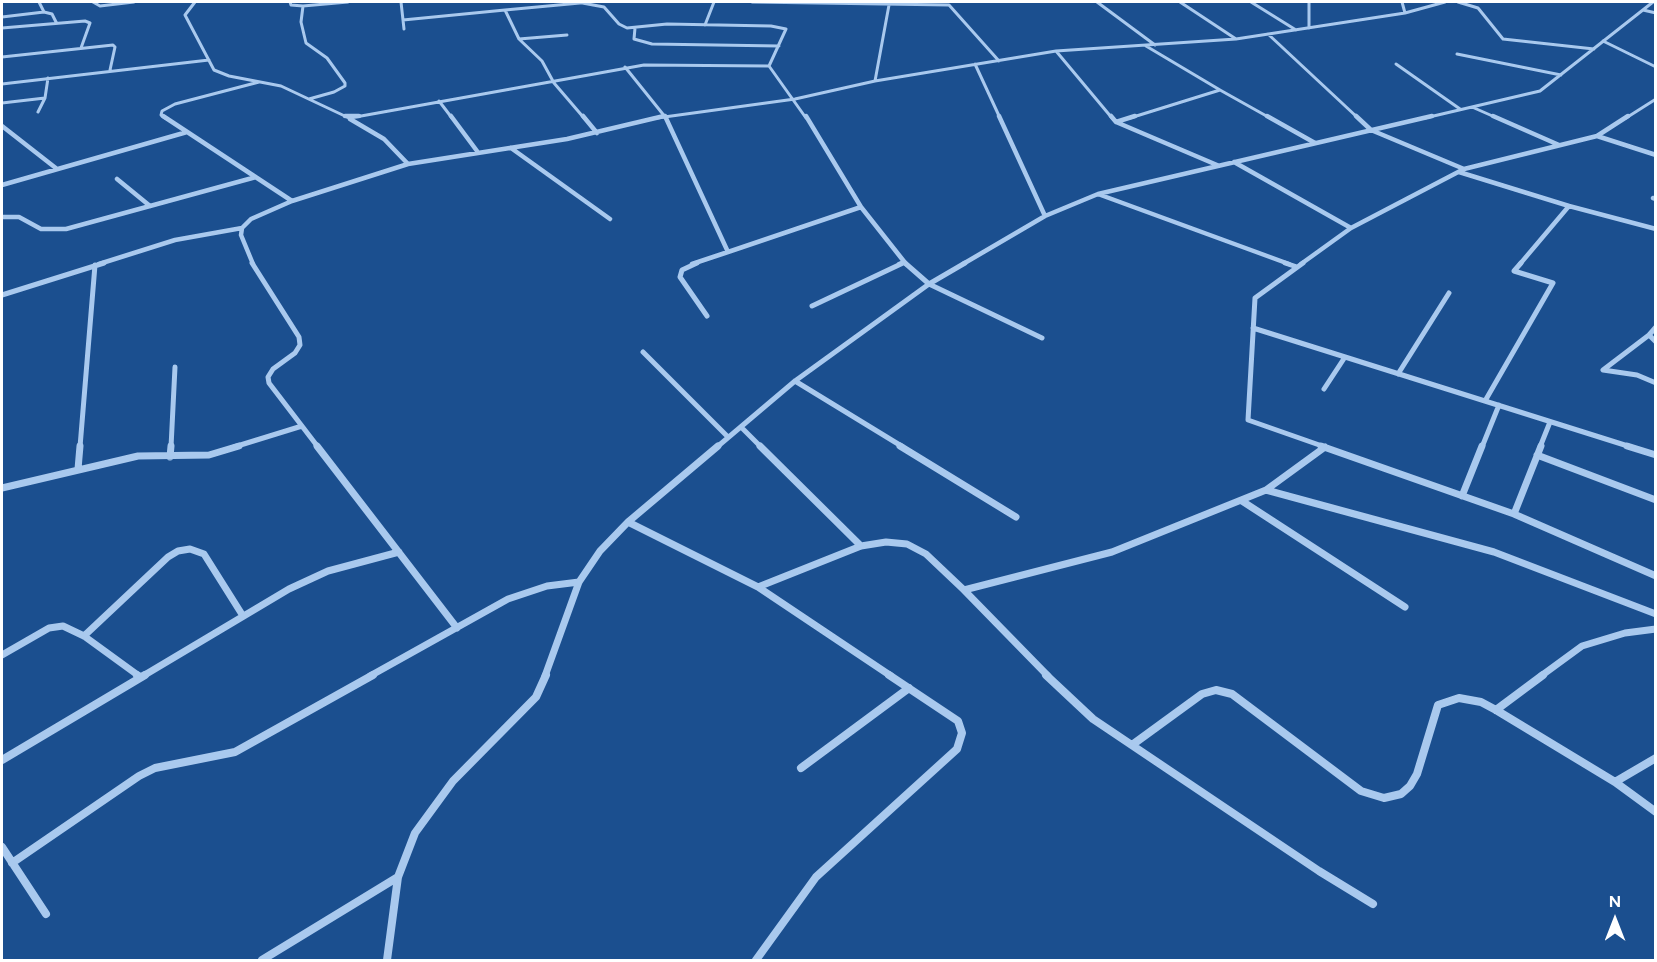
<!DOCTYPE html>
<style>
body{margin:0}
#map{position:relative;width:1657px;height:962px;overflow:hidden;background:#1b4f8f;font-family:Figtree,sans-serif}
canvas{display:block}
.frame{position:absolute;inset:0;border:3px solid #fff;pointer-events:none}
.north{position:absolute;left:1585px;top:890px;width:60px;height:60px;-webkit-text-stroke:4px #1b4f8f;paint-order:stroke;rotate:0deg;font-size:16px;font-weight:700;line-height:24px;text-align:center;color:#fff}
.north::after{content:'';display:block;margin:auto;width:21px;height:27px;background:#fff;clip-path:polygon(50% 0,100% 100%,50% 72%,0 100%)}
</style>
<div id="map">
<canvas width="1657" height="962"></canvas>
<div class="frame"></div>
<div class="north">N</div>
</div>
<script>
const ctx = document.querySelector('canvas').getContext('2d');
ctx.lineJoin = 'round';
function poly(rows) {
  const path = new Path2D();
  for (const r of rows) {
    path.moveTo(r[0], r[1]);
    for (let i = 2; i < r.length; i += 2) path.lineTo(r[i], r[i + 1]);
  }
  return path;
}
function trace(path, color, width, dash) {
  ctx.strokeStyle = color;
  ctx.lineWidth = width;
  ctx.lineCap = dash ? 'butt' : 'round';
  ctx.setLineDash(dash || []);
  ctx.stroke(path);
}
trace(poly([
 [39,2,44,12],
 [93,2,100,6,134,2],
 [195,2,185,15,214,70,229,76,281,86,349,118],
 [290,2,291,5,303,6,348,2],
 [401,2,404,29],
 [577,2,604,7,619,24,627,28,667,24,771,26,786,29,769,66,806,118],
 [752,2,949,5,999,61],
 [1097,2,1155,45],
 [1180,2,1236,39],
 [1251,2,1296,30],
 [1309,2,1309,28],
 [1402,2,1405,13],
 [1458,2,1478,8,1503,39,1594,49],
 [580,3,505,10,519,39,542,61,554,83,584,118],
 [303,6,301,22,306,43,327,58,345,83,345,86,334,92,309,99],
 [1643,10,1656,13],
 [2,17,44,12,52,14,56,22],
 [403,20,505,10],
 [705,25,714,2],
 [2,28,85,21,90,23,81,48],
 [635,28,634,39,652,44,779,46],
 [1268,34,1358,118],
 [519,39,567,35],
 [1603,41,1656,67],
 [1146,46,1220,90],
 [1056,51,1112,118],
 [1457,54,1561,75],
 [2,57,113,45,115,47,110,70],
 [975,64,1000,118],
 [1396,64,1460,109],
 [625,67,666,118],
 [875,81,889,5],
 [2,84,209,60],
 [439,101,452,118],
 [2,103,45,98],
 [1472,107,1497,118],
 [38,112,45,98,48,78],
 [165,118,161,115,162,111,175,104,259,82],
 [350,118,644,65,769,66],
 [657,118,795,99,875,81,1056,51,1236,39,1405,13,1445,2],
 [1130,118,1220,90,1270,118],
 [1425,118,1540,91,1653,2],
 [1626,118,1656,99]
]), '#a9c9ee', 3);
trace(poly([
 [163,116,292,201],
 [345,116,359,116],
 [451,116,477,151],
 [583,116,597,133],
 [665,116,728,252,861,207],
 [806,116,861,207,906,264],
 [999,116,1045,216],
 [1111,116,1116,122,1135,116],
 [1267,116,1315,143],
 [1356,116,1371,130,1464,169,1597,136,1628,116],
 [1493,116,1559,145],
 [350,119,384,139,408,164],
 [1116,122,1217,165],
 [2,126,57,169],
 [1597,136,1656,155],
 [511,148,610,219],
 [1234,162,1351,228,1462,170],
 [1459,172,1569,206,1520,264],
 [117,179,150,206],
 [2,185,187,132],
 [1098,194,1289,264],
 [1653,198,1656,199],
 [1569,206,1656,229],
 [2,217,19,217,41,229,66,229,256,177],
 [99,264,175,240,242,228],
 [253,264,241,235,242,228,251,219,292,201,408,164,567,139,664,116],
 [692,264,728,252],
 [899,264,904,262],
 [963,264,1045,216,1098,194,1432,116],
 [1301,264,1351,228]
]), '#a9c9ee', 4.5);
trace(poly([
 [252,263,299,337,300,345,295,353,273,369,268,377,269,383,318,447],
 [697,263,682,270,680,277,707,316],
 [905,263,929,284,1042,338],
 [1285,263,1297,267],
 [1303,263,1255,298,1248,420,1325,447],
 [2,295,104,263],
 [812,306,903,263],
 [1656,327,1649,335,1656,342],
 [1253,328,1631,447],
 [1649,335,1603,370,1637,375,1656,383],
 [643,352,728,437],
 [1398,374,1449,293],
 [795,381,903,447],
 [1324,389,1345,357],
 [1485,401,1553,283,1514,271,1521,263],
 [741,427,761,447],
 [80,447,95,265],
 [171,447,175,367],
 [234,447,302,426],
 [717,447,795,381,929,284,965,263],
 [1482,447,1499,405],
 [1540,447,1550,422]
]), '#a9c9ee', 5);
trace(poly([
 [317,446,457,628],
 [760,446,861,546],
 [900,446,1016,517],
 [1321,446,1514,514,1656,576],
 [1627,446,1656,455],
 [1537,455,1656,500],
 [170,457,171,446],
 [78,469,80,446],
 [2,488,138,456,209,455,239,446],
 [1266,490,1325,447],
 [1462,496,1482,446],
 [1242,501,1405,607],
 [1514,514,1541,446],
 [628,522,758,587,891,676],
 [758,587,861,546,886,542,907,544,926,554,964,590,1112,552,1266,490,1494,552,1656,614],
 [964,590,1048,676],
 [84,636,168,557,178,551,190,549,204,554,243,616],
 [2,655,49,628,63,626,84,636,139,676],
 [143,676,289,589,328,571,399,552],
 [370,676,508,599,547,586,579,582],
 [545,676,579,582,600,551,628,522,718,446],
 [1541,676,1582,646,1625,633,1656,629]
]), '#a9c9ee', 7);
trace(poly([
 [137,675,140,677],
 [1046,675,1093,719,1319,871,1373,904],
 [1496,710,1543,675],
 [1132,745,1202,694,1216,690,1232,694,1361,791,1384,798,1401,794,1410,786,1417,774,1438,705,1459,698,1481,702,1496,710,1615,782,1656,758],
 [2,760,145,675],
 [801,768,909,688],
 [1615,782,1656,812],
 [2,847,46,914],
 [12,863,139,776,155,768,235,752,373,675],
 [262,960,398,877],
 [387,960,398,877,415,833,453,781,536,697,546,675],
 [756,960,816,877,957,749,962,733,958,721,889,675]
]), '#a9c9ee', 8);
</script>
